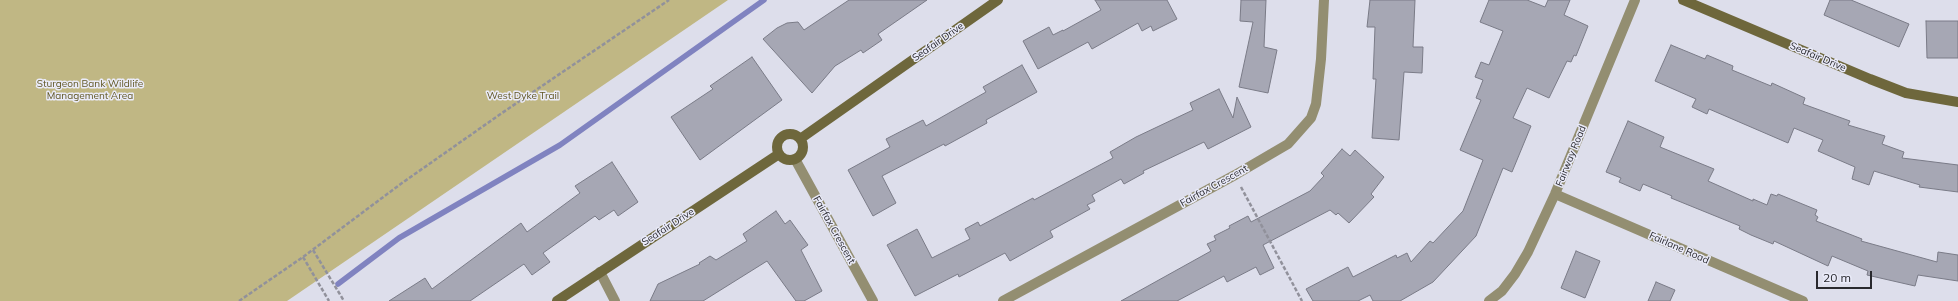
<!DOCTYPE html>
<style>
body{margin:0}
#map{position:relative;width:1958px;height:301px;overflow:hidden;background:#dddeeb;font-family:Mulish,sans-serif}
canvas{display:block}
.scale{position:absolute;left:1816px;top:271px;width:56px;height:18px;box-sizing:border-box;border:2px solid #29292e;border-top:0;padding-left:5px;font-size:12px;line-height:14px;white-space:nowrap;color:#29292e;-webkit-text-stroke:3px #eaebf9;paint-order:stroke}
</style>
<div id="map">
<canvas width="1958" height="301"></canvas>
<div class="scale">20 m</div>
</div>
<script>
const ctx = document.querySelector('canvas').getContext('2d');
ctx.lineJoin = 'round';
function fill(path, color) {
  ctx.fillStyle = color;
  ctx.fill(path, 'evenodd');
}
function poly(rows) {
  const path = new Path2D();
  for (const r of rows) {
    if (r.length === 3) {
      path.moveTo(r[0] + r[2], r[1]);
      path.arc(r[0], r[1], r[2], 0, 2 * Math.PI);
      continue;
    }
    path.moveTo(r[0], r[1]);
    for (let i = 2; i < r.length; i += 2) path.lineTo(r[i], r[i + 1]);
  }
  return path;
}
function trace(path, color, width, dash) {
  ctx.strokeStyle = color;
  ctx.lineWidth = width;
  ctx.lineCap = dash ? 'butt' : 'round';
  ctx.setLineDash(dash || []);
  ctx.stroke(path);
}
function write(font, color, halo, rows, align = 'center') {
  ctx.font = font + ' Mulish,sans-serif';
  ctx.lineWidth = 3;
  ctx.setLineDash([]);
  ctx.textBaseline = 'middle';
  ctx.strokeStyle = halo;
  ctx.fillStyle = color;
  for (const [text, x, y, turn = 0] of rows) {
    ctx.save();
    ctx.translate(x, y);
    ctx.rotate((+turn || 0) * Math.PI / 180);
    ctx.textAlign = isNaN(turn) ? turn : align;
    if (halo) ctx.strokeText(text, 0, 0);
    ctx.fillText(text, 0, 0);
    ctx.restore();
  }
}
fill(poly([
 [0,0,728,0,287,301,0,301]
]), '#c0b784');
trace(poly([
 [338,284,399,238,560,145,764,0]
]), '#8083c0', 5.5);
const building = poly([
 [849,0,927,0,878,34,882,40,863,53,861,50,835,66,812,93,763,39,777,28,787,23,798,22,804,30,849,0],
 [1095,0,1167,0,1177,19,1153,31,1151,26,1142,31,1138,23,1092,49,1088,42,1038,69,1023,41,1049,27,1053,35,1063,30,1063,31,1101,10,1095,0],
 [1241,0,1266,0,1264,47,1277,50,1268,93,1239,87,1253,22,1240,21,1241,0],
 [1370,0,1415,0,1413,47,1423,47,1422,73,1404,72,1399,140,1372,138,1376,79,1373,79,1375,27,1367,27,1370,0],
 [1489,0,1527,0,1545,7,1548,0,1570,0,1564,15,1588,26,1576,56,1574,55,1571,62,1567,61,1549,98,1527,88,1513,118,1531,126,1512,172,1503,168,1476,236,1433,282,1400,301,1373,301,1370,295,1358,301,1313,301,1306,289,1348,267,1353,277,1396,255,1397,258,1407,253,1411,262,1430,241,1433,243,1463,211,1483,160,1460,150,1481,100,1476,98,1483,80,1475,77,1481,62,1489,65,1503,31,1480,22,1489,0],
 [1830,0,1851,0,1909,24,1899,47,1824,15,1830,0],
 [1926,21,1958,21,1958,58,1927,58,1926,21],
 [1671,45,1705,59,1707,55,1733,66,1732,70,1771,86,1772,83,1805,98,1803,104,1850,121,1848,125,1885,136,1882,144,1904,152,1902,158,1958,165,1958,192,1919,187,1920,185,1874,171,1869,185,1852,179,1855,167,1818,151,1823,140,1794,128,1788,143,1709,109,1707,114,1692,107,1696,99,1655,81,1671,45],
 [752,57,782,100,700,160,671,117,713,89,710,86,752,57],
 [1022,65,1037,92,986,120,987,123,945,146,944,144,882,176,896,203,873,216,848,170,890,147,886,139,923,120,926,126,986,92,983,87,1022,65],
 [1219,89,1233,118,1237,97,1251,127,1208,149,1204,142,1143,171,1144,173,1124,184,1121,179,1092,195,1095,201,1087,205,1090,209,1050,231,1053,237,1010,261,1005,253,959,277,958,274,915,296,887,245,917,229,932,258,970,239,965,229,978,222,980,226,1033,198,1034,200,1113,158,1110,152,1136,137,1193,110,1190,103,1219,89],
 [1628,121,1664,137,1660,147,1714,169,1708,181,1753,201,1753,199,1767,205,1771,194,1777,196,1778,194,1817,210,1815,215,1818,217,1816,221,1862,239,1861,241,1937,262,1938,252,1958,255,1958,281,1918,275,1915,286,1867,275,1868,271,1832,256,1828,266,1774,241,1773,244,1751,235,1739,229,1740,226,1671,198,1672,196,1643,184,1640,191,1619,182,1621,178,1606,172,1628,121],
 [1342,149,1350,156,1355,150,1384,177,1371,194,1374,197,1349,223,1338,213,1336,215,1330,210,1263,245,1274,268,1260,275,1256,267,1227,282,1224,276,1177,301,1121,301,1211,251,1207,244,1216,240,1214,236,1230,228,1229,226,1248,216,1251,222,1310,191,1324,176,1321,173,1342,149],
 [612,162,638,202,618,216,614,210,599,220,595,216,543,253,550,262,532,275,524,264,470,301,389,301,425,278,432,289,521,223,527,232,580,193,575,186,612,162],
 [776,211,785,224,790,220,808,245,801,250,822,291,804,301,796,301,767,261,703,301,650,301,658,284,700,264,699,263,710,256,716,260,747,241,743,234,776,211],
 [1576,251,1600,261,1585,298,1561,288,1576,251],
 [1656,282,1675,290,1670,301,1648,301,1656,282]
]);
fill(building, '#a6a7b4');
trace(building, '#7a7b87', 1);
trace(poly([
 [1241,187,1302,301],
 [313,250,344,301],
 [303,257,329,301],
 [239,301,303,257,402,183,502,113,669,0]
]), '#91919b', 2.5, [4, 2]);
trace(poly([
 [795,159,873,301],
 [1555,194,1803,301],
 [600,272,615,301],
 [1003,301,1235,175,1288,144,1311,118,1316,104,1321,59,1324,0],
 [1489,301,1502,291,1515,274,1528,252,1555,194,1635,0]
]), '#938e71', 10);
trace(poly([
 [1683,0,1870,79,1906,93,1958,102],
 [790,147,13],
 [800,139,998,0],
 [557,301,779,154]
]), '#6e673c', 10);
write('10px', '#29292e', '#eaebf9', [
 ["Seafair Drive",938,42,-35],
 ["Seafair Drive",1818,57,23],
 ["Fairway Road",1571,156,-68],
 ["Fairfax Crescent",1214,186,-29],
 ["Seafair Drive",668,227,-33],
 ["Fairfax Crescent",834,230,61],
 ["Fairlane Road",1679,248,24]
]);
write('10px', '#605622', '#eaebf9', [
 ["Sturgeon Bank Wildlife",90,84],
 ["Management Area",90,96],
 ["West Dyke Trail",523,96]
]);
</script>
